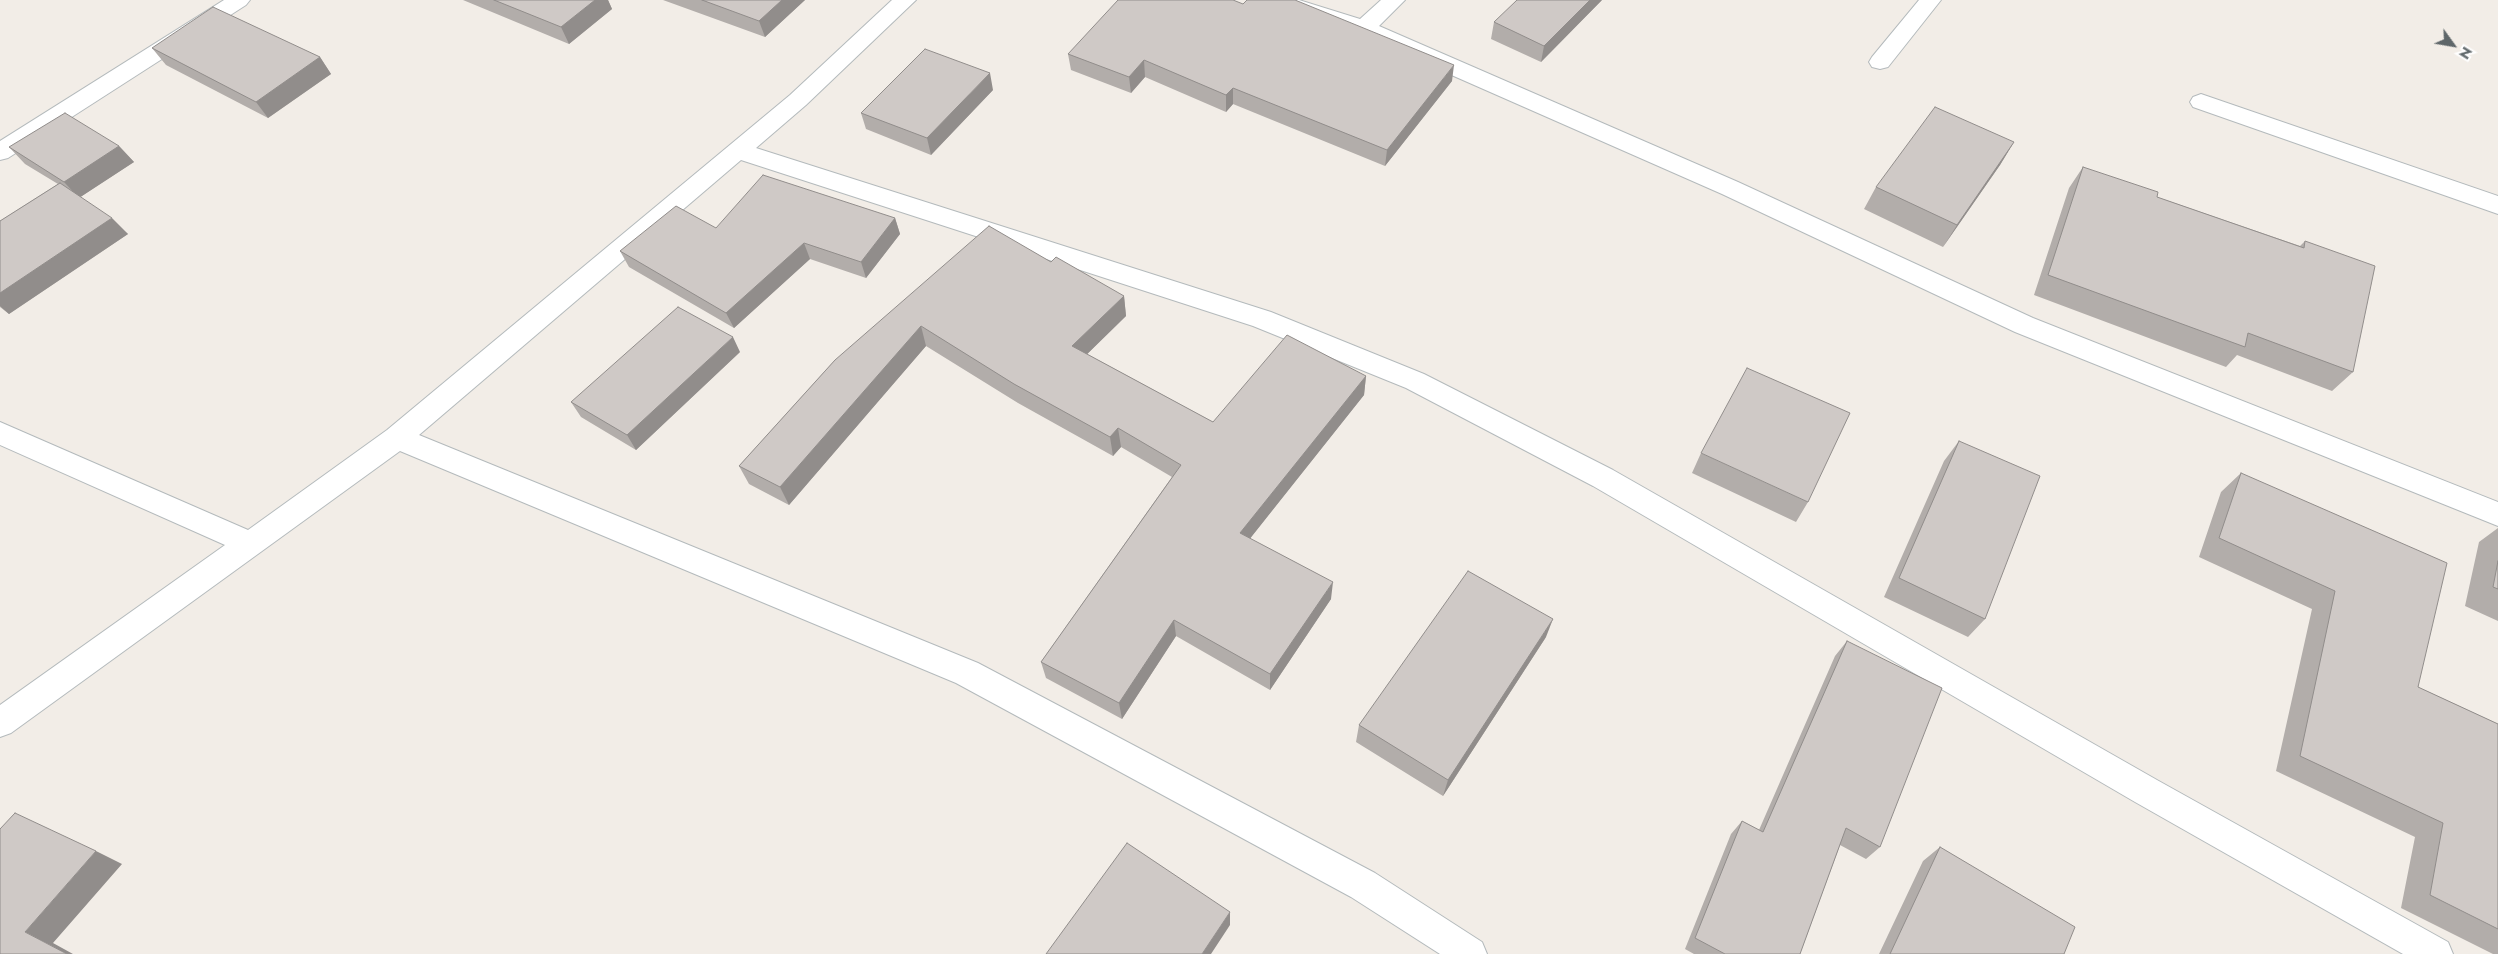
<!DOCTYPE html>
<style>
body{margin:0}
#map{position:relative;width:2498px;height:954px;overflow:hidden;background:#f2ede7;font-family:Jost,sans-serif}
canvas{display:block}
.north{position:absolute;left:2428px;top:20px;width:50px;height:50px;-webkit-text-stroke:4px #fff;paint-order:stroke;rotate:122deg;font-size:14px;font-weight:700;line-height:20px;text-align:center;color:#5e6669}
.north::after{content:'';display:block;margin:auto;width:18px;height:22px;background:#5e6669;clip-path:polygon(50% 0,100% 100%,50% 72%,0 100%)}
</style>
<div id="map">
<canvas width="2498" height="954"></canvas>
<div class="north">N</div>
</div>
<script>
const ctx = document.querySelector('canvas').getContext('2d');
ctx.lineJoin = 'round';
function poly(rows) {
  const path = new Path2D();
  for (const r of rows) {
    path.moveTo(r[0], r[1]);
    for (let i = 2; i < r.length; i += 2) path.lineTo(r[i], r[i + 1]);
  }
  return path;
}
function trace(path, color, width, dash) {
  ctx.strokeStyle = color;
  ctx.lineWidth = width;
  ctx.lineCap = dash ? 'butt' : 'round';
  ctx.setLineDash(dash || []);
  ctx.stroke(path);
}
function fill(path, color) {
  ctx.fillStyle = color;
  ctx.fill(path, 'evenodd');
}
const minor = poly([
 [224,0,250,0,246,5,8,158,0,160,0,141,224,0],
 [892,0,916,0,806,105,756,148,1271,312,1424,374,1613,470,2157,780,2448,942,2453,954,2403,954,2135,802,1593,486,1406,388,1253,326,741,160,419,435,978,663,1375,873,1482,942,1487,954,1440,954,1351,897,956,683,400,451,11,733,0,737,0,705,225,545,0,445,0,422,248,530,387,430,790,95,892,0],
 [1265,0,1299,0,1360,19,1381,0,1405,0,1379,26,1738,182,2033,318,2498,502,2498,526,2015,332,1722,194,1356,33,1269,5,1265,0],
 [1919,0,1941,0,1888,67,1880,69,1872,67,1869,62,1872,57,1919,0],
 [2201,94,2498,196,2498,214,2193,107,2190,102,2193,97,2201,94]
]);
trace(minor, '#b4babc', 2);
fill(minor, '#fff');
fill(poly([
 [463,0,608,0,612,9,569,44],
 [663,0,805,0,765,37],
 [1602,0,1541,62,1491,39,1494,22],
 [152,48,320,57,331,74,268,118,166,65],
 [1068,54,1452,81,1385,166,1233,104,1226,112,1145,77,1131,93,1071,70],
 [993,90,931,155,866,129,861,113],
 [2014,142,2000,165,1943,247,1864,209,1876,187],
 [119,146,134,162,80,197,128,234,9,314,0,307,0,221,58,184,25,164,9,147],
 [2083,167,2157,197,2300,246,2305,241,2353,372,2332,391,2237,355,2226,367,2034,295,2069,188],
 [895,218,900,234,866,278,810,259,734,328,629,267,620,251,716,228],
 [1051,262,1124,296,1126,316,1087,354,1213,422,1366,376,1364,395,1250,538,1331,599,1270,690,1176,636,1122,719,1046,678,1041,662,1172,477,1121,447,1113,456,1018,403,926,346,789,505,749,484,739,466,835,360],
 [740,352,636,450,581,417,571,402],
 [1959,441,1985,619,1968,637,1884,597,1944,461],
 [1701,453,1808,502,1796,522,1692,473],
 [2241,473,2418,687,2498,724,2498,954,2493,954,2401,908,2415,837,2276,771,2312,609,2199,557,2221,492],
 [2498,528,2498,621,2465,606,2479,542],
 [1546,637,1443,796,1356,742,1359,725],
 [1847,641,1880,847,1866,859,1840,845,1800,954,1694,954,1685,949,1731,834,1742,821,1759,830,1835,656],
 [1940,847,2064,954,1879,954,1923,861]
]), '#b2adaa');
fill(poly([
 [595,0,608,0,612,9,569,44,561,27],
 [782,0,805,0,765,37,759,21],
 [1590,0,1602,0,1541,62,1544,46],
 [320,57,331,74,268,118,256,102],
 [1144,60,1145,77,1131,93,1129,77],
 [1454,65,1452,81,1385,166,1387,150],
 [990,73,993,90,931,155,927,138],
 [1233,88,1233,104,1226,112,1226,95],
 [2014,142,2000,165,1943,247,1957,225],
 [119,146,134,162,79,198,64,182],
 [112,218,128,234,9,314,0,306,0,293],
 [895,218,900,234,866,278,861,262],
 [804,243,810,259,734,328,726,313],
 [1124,296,1126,316,1076,365,1072,346],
 [921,326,926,346,789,505,780,487],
 [733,337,740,352,636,450,627,435],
 [1366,376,1364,395,1241,550,1240,533],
 [1118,428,1121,447,1113,456,1110,437],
 [1333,582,1331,599,1270,690,1270,674],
 [1553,619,1546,637,1443,796,1448,780],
 [1174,620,1176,636,1122,719,1119,703],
 [96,851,122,864,53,943,73,954,67,954,25,932],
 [1230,912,1230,925,1211,954,1202,954]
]), '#918d8b');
const building = poly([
 [494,0,595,0,561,27,494,0],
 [702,0,782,0,759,21,702,0],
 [1118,0,1233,0,1243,4,1247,0,1295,0,1454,65,1387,150,1233,88,1226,95,1144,60,1129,77,1068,54,1118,0],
 [1517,0,1590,0,1544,46,1494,22,1517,0],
 [213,7,320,57,256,102,152,48,213,7],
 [925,49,990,73,927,138,861,113,925,49],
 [1935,107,2014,142,1957,225,1876,187,1935,107],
 [65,113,119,146,64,182,9,147,65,113],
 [2083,167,2158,192,2157,197,2304,248,2305,241,2375,266,2353,372,2248,333,2245,347,2048,275,2083,167],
 [763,175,895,218,861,262,804,243,726,313,620,251,676,206,716,228,763,175],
 [60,183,112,218,0,293,0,221,60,183],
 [989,226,1051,262,1056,257,1124,296,1072,346,1213,422,1287,335,1366,376,1240,533,1333,582,1270,674,1174,620,1119,703,1041,662,1181,465,1118,428,1110,437,1014,384,921,326,780,487,739,466,835,360,989,226],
 [678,307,733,337,627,435,571,402,678,307],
 [1747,368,1850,413,1808,502,1701,453,1747,368],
 [1959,441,2040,476,1985,619,1899,578,1959,441],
 [2241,473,2447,563,2418,687,2498,724,2498,929,2430,895,2443,823,2300,756,2335,591,2219,538,2241,473],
 [2498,561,2498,589,2493,587,2498,561],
 [1468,571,1553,619,1448,780,1359,725,1468,571],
 [1847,641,1942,688,1880,847,1846,828,1800,954,1725,954,1695,938,1742,821,1763,832,1847,641],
 [15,813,96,851,25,932,67,954,0,954,0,829,15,813],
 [1127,843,1230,912,1202,954,1046,954,1127,843],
 [1940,847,2075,927,2064,954,1890,954,1940,847]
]);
fill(building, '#cfc9c6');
trace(building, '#918d8b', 1);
</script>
